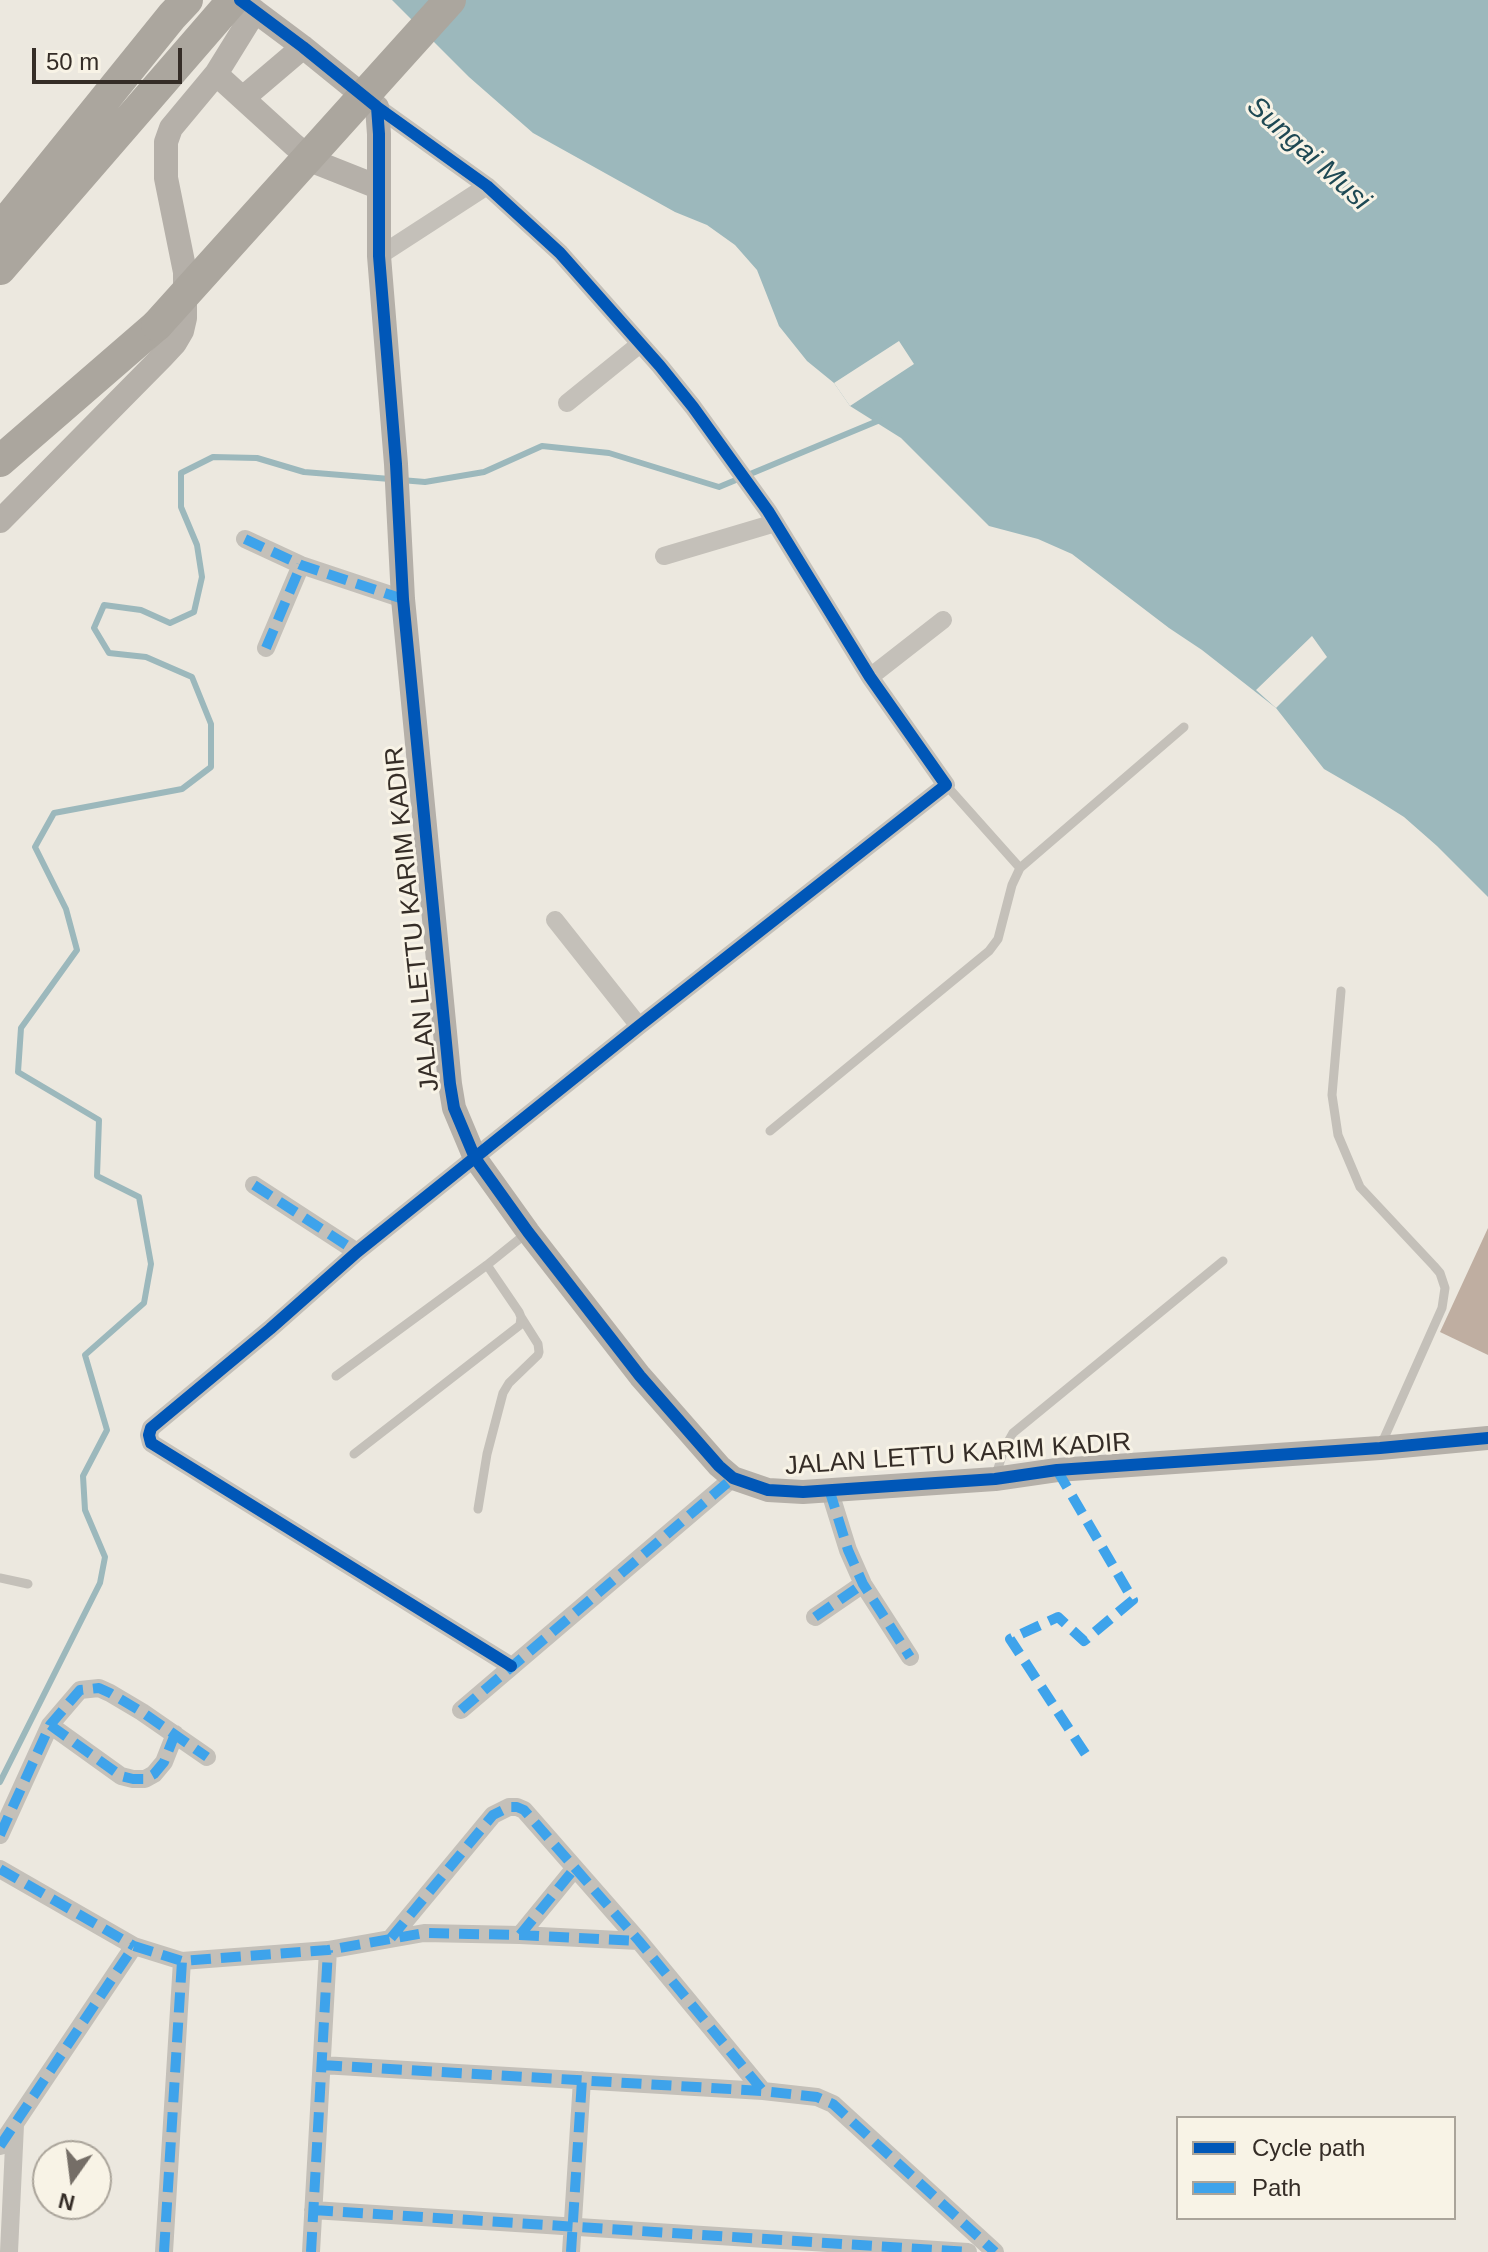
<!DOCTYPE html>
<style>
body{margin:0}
#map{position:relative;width:1488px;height:2252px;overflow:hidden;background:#ece8df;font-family:Helvetica,sans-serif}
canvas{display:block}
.legend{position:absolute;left:1176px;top:2116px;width:280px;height:104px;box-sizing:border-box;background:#f8f3e6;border:2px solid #aaa49a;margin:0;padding:10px 14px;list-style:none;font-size:24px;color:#352d27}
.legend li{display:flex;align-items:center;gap:16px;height:40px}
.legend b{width:40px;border:2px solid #aaa49a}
.north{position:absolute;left:32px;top:2140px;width:80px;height:80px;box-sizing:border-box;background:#f8f3e6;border:2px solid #aaa49a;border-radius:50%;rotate:194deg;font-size:22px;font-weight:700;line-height:32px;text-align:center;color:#352d27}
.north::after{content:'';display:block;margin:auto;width:28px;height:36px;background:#756e67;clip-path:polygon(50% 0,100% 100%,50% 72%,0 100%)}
.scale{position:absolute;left:32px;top:48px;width:150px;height:36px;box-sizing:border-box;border:4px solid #352d27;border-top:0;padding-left:10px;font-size:24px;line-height:28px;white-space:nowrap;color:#352d27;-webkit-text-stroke:6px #f8f3e6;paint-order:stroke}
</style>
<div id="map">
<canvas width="1488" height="2252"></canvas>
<ul class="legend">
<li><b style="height:10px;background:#0057b8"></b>Cycle path</li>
<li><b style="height:10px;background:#3ea3eb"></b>Path</li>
</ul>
<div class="north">N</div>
<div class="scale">50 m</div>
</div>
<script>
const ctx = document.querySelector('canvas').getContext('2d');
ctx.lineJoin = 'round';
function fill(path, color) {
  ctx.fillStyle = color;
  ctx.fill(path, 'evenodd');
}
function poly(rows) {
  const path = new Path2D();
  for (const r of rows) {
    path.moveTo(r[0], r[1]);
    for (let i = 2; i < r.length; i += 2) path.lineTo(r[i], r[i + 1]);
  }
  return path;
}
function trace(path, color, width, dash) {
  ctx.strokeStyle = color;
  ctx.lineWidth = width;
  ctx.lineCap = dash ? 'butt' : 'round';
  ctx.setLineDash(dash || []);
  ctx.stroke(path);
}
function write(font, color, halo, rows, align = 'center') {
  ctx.font = font + ' Helvetica,sans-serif';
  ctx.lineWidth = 6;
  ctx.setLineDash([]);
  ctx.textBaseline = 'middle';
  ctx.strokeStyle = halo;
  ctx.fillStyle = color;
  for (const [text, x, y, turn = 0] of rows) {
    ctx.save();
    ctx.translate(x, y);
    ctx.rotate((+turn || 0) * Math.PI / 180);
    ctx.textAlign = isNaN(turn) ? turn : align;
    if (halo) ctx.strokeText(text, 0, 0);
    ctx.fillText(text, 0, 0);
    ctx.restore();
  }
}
fill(poly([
 [392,0,1488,0,1488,897,1437,846,1404,817,1374,798,1324,769,1276,708,1202,650,1169,628,1072,554,1038,539,989,526,901,438,850,406,834,383,807,361,779,326,757,270,735,245,707,225,675,212,533,133,469,77]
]), '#9cb8bc');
fill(poly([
 [899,341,914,364,850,406,834,383],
 [1312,636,1327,657,1276,708,1256,690]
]), '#ece8df');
trace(poly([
 [401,480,425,482,484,472,542,446,609,453,719,487,880,420],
 [0,1782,100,1583,105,1557,85,1510,83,1476,107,1430,85,1355,144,1303,151,1264,139,1197,97,1176,99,1120,18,1072,21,1028,77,950,66,909,35,847,54,813,182,789,211,767,211,724,192,677,146,657,109,653,94,628,104,605,141,610,170,623,194,612,202,577,197,545,181,507,181,473,213,457,257,458,304,472,390,479]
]), '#9cb8bc', 6);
fill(poly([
 [1488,1228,1488,1355,1440,1332]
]), '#bfaea1');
trace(poly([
 [946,785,1020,868,1184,727],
 [1341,991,1332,1095,1338,1135,1360,1187,1434,1266,1440,1273,1445,1288,1442,1308,1381,1445],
 [770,1131,989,951,998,939,1012,885,1020,868],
 [336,1376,487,1265,528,1232],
 [354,1454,520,1325,521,1317,519,1312,487,1265],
 [996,1475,1004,1449,1013,1433,1223,1261],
 [478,1509,487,1454,503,1393,509,1383,538,1355,539,1352,538,1344,521,1317],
 [0,1578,28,1584]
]), '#c4c0b9', 9);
trace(poly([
 [377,107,487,186,560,253,660,366,693,407,768,511,870,677,946,785,639,1026,357,1252,270,1329,151,1428,149,1435,151,1443,511,1666],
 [379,256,487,186],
 [567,403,640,344],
 [245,539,301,565,403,599],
 [664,556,775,523],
 [266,648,301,565],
 [870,677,943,620],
 [555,920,639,1026],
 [254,1185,357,1252],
 [829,1489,848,1550,863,1584,910,1657],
 [815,1617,863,1584],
 [461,1710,733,1478],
 [50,1725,121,1776,133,1779,145,1779,154,1774,164,1762,175,1734],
 [0,1835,50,1725,80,1690,99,1688,110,1693,142,1712,207,1757],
 [0,1869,134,1946],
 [520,1935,575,1868],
 [391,1938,493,1815,509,1807,517,1807,524,1810,639,1941,763,2091],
 [322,2065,763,2091,817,2097,833,2104,995,2252],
 [0,2146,134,1946,182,1961,328,1950,424,1933,520,1935,639,1941],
 [313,2210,968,2252],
 [9,2252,15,2125],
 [164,2252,182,1961],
 [311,2252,328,1950],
 [571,2252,582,2080]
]), '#c4c0b9', 18);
trace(poly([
 [240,0,303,47,377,107,379,134,379,256,396,464,403,599,450,1084,454,1108,475,1158,528,1232,640,1376,719,1466,733,1478,768,1490,803,1492,995,1479,1057,1470,1380,1448,1488,1438],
 [216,74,255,11],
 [243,98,303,47],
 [0,521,162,357,175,343,182,331,185,318,185,272,166,178,166,142,171,128,216,74,294,145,315,162,378,187]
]), '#b5b0a9', 24);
trace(poly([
 [0,229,172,16,187,0],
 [0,269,233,0],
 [0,461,157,325]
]), '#aba69e', 32);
trace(poly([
 [157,325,450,0]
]), '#aba69e', 32);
trace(poly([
 [245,539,301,565,403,599],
 [266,648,301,565],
 [254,1185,357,1252],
 [1057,1470,1133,1600,1084,1641,1058,1617,1010,1639,1090,1761],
 [829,1489,848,1550,863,1584,910,1657],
 [815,1617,863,1584],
 [461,1710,733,1478],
 [50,1725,121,1776,133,1779,145,1779,154,1774,164,1762,175,1734],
 [0,1835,50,1725,80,1690,99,1688,110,1693,142,1712,207,1757],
 [0,1869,134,1946],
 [520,1935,575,1868],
 [391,1938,493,1815,509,1807,517,1807,524,1810,639,1941,763,2091],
 [322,2065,763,2091,817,2097,833,2104,995,2252],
 [0,2146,134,1946,182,1961,328,1950,424,1933,520,1935,639,1941],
 [313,2210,968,2252],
 [164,2252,182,1961],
 [311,2252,328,1950],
 [571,2252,582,2080]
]), '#3ea3eb', 10, [20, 10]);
trace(poly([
 [240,0,303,47,377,107,379,134,379,256,396,464,403,599,450,1084,454,1108,475,1158,528,1232,640,1376,719,1466,733,1478,768,1490,803,1492,995,1479,1057,1470,1380,1448,1488,1438],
 [377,107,487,186,560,253,660,366,693,407,768,511,870,677,946,785,639,1026,357,1252,270,1329,151,1428,149,1435,151,1443,511,1666]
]), '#0057b8', 12);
write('26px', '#352d27', '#f8f3e6', [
 ["JALAN LETTU KARIM KADIR",413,919,-96],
 ["JALAN LETTU KARIM KADIR",958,1455,-4]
]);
write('italic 28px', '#1e4954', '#f8f3e6', [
 ["Sungai Musi",1308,154,42]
]);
</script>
